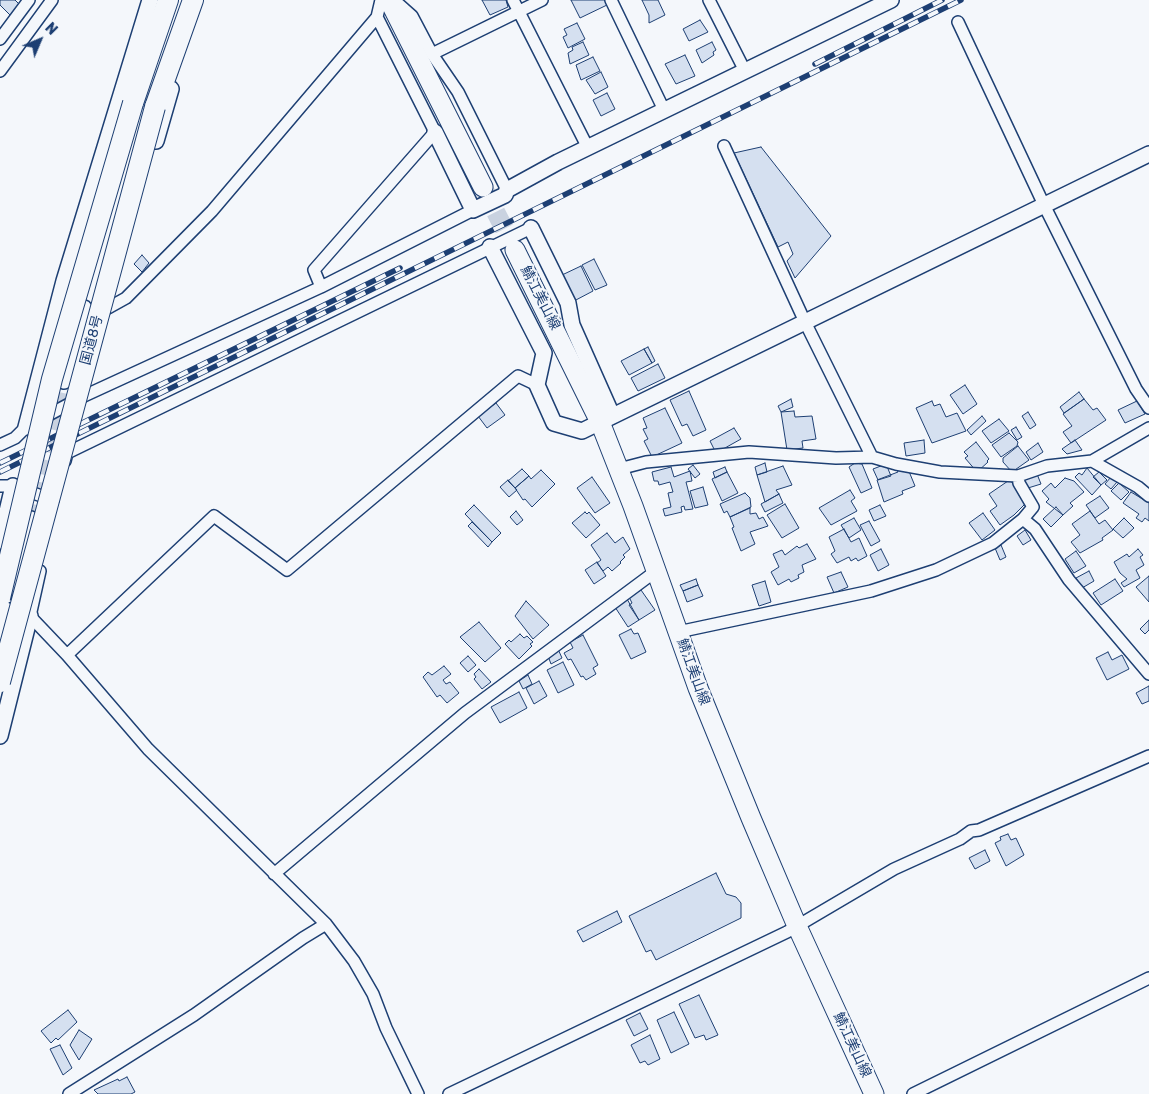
<!DOCTYPE html>
<meta charset="utf-8">
<style>
body{margin:0}
#map{position:relative;width:1149px;height:1094px;overflow:hidden;background:#f4f7fb;font-family:Rubik,sans-serif}
canvas{display:block}
.north{position:absolute;left:15px;top:15px;width:50px;height:50px;-webkit-text-stroke:4px #f4f7fb;paint-order:stroke;rotate:45deg;font-size:14px;font-weight:700;line-height:20px;text-align:center;color:#1d3f73}
.north::after{content:'';display:block;margin:auto;width:18px;height:22px;background:#1d3f73;clip-path:polygon(50% 0,100% 100%,50% 72%,0 100%)}
</style>
<div id="map">
<canvas width="1149" height="1094"></canvas>
<div class="north">N</div>
</div>
<script>
const ctx = document.querySelector('canvas').getContext('2d');
ctx.lineJoin = 'round';
function fill(path, color) {
  ctx.fillStyle = color;
  ctx.fill(path, 'evenodd');
}
function poly(rows) {
  const path = new Path2D();
  for (const r of rows) {
    path.moveTo(r[0], r[1]);
    for (let i = 2; i < r.length; i += 2) path.lineTo(r[i], r[i + 1]);
  }
  return path;
}
function trace(path, color, width, dash) {
  ctx.strokeStyle = color;
  ctx.lineWidth = width;
  ctx.lineCap = dash ? 'butt' : 'round';
  ctx.setLineDash(dash || []);
  ctx.stroke(path);
}
function write(font, color, halo, rows, align = 'center') {
  ctx.font = font + ' Rubik,"Noto Sans JP",sans-serif';
  ctx.lineWidth = 4;
  ctx.setLineDash([]);
  ctx.textBaseline = 'middle';
  ctx.strokeStyle = halo;
  ctx.fillStyle = color;
  for (const [text, x, y, turn = 0] of rows) {
    ctx.save();
    ctx.translate(x, y);
    ctx.rotate((+turn || 0) * Math.PI / 180);
    ctx.textAlign = isNaN(turn) ? turn : align;
    if (halo) ctx.strokeText(text, 0, 0);
    ctx.fillText(text, 0, 0);
    ctx.restore();
  }
}
const building = poly([
 [0,0,15,0,20,5,10,15,0,5,0,0],
 [482,0,506,0,508,7,490,15,482,0],
 [571,0,605,0,607,5,580,18,571,0],
 [642,0,658,0,665,15,649,23,649,15,642,0],
 [700,20,708,32,689,41,683,29,700,20],
 [577,23,585,39,568,48,563,37,567,35,564,29,577,23],
 [583,42,589,55,570,64,568,53,573,50,572,47,583,42],
 [712,42,716,50,713,52,714,55,702,63,696,50,712,42],
 [685,55,695,76,676,84,665,64,685,55],
 [593,57,600,71,581,80,576,65,593,57],
 [601,72,608,87,595,94,586,80,601,72],
 [607,93,615,109,601,116,593,100,607,93],
 [761,147,831,236,795,278,787,261,793,254,788,242,778,247,734,153,761,147],
 [142,255,149,263,142,272,134,264,142,255],
 [594,259,607,285,595,290,582,265,594,259],
 [581,266,593,291,574,301,562,275,581,266],
 [648,347,655,361,652,363,644,349,648,347],
 [644,349,652,363,629,375,621,361,644,349],
 [658,364,665,378,638,391,631,378,658,364],
 [965,385,977,404,963,414,950,395,965,385],
 [689,391,706,430,693,436,687,424,682,426,670,400,689,391],
 [1079,392,1084,399,1064,413,1060,407,1079,392],
 [791,399,793,407,781,412,778,406,791,399],
 [1084,399,1093,410,1097,408,1106,420,1071,443,1063,432,1072,426,1063,414,1084,399],
 [932,401,934,406,940,404,946,417,957,413,966,431,932,443,916,408,932,401],
 [1137,401,1145,414,1125,423,1118,410,1137,401],
 [496,403,505,415,487,428,478,416,496,403],
 [665,408,682,443,652,457,644,441,648,439,643,429,647,428,643,418,665,408],
 [794,411,795,417,812,416,816,439,802,441,803,448,787,450,781,412,794,411],
 [1028,412,1036,425,1030,429,1022,416,1028,412],
 [982,416,986,421,971,435,967,430,982,416],
 [999,419,1009,431,991,443,982,431,999,419],
 [1016,427,1022,437,1017,440,1011,430,1016,427],
 [734,428,741,439,716,453,710,441,734,428],
 [1009,433,1018,442,1017,446,1001,457,992,445,1009,433],
 [924,440,925,453,906,456,904,443,924,440],
 [1075,440,1082,450,1067,454,1062,449,1075,440],
 [976,442,989,459,987,461,988,462,977,472,965,458,968,456,964,452,976,442],
 [1038,443,1043,452,1031,460,1026,452,1038,443],
 [1018,446,1029,460,1012,472,1003,462,1003,458,1018,446],
 [765,463,767,472,757,475,755,467,765,463],
 [855,463,862,464,872,488,861,493,849,467,855,463],
 [886,464,891,476,878,480,873,469,886,464],
 [693,465,700,474,695,478,688,469,693,465],
 [783,466,792,485,776,490,779,494,765,502,757,475,783,466],
 [671,467,674,477,690,471,692,481,686,482,693,509,685,510,684,506,681,507,682,512,665,516,663,509,671,507,668,493,673,492,670,482,659,485,658,481,654,481,652,472,671,467],
 [725,467,727,472,715,478,713,472,725,467],
 [904,468,908,469,915,486,902,491,903,494,884,502,877,480,898,472,897,470,904,468],
 [1087,468,1101,485,1092,495,1075,477,1079,473,1082,475,1087,468],
 [522,469,529,476,515,488,508,481,522,469],
 [541,470,555,484,532,507,525,499,523,500,515,488,529,476,531,479,541,470],
 [727,472,738,493,722,501,712,479,727,472],
 [1099,472,1107,480,1101,485,1093,477,1099,472],
 [1037,474,1041,484,1028,488,1024,479,1037,474],
 [592,477,610,503,595,513,577,488,592,477],
 [1111,477,1117,482,1111,489,1105,484,1111,477],
 [1065,478,1074,481,1084,492,1070,503,1073,506,1063,515,1046,502,1049,499,1042,491,1051,483,1055,488,1065,478],
 [508,480,517,490,509,497,500,487,508,480],
 [1008,481,1011,481,1026,503,1014,515,1000,525,990,511,997,506,989,494,1008,481],
 [1119,483,1129,492,1121,500,1111,491,1119,483],
 [703,487,708,505,695,508,690,491,703,487],
 [850,490,855,498,851,501,857,511,831,525,819,508,850,490],
 [1131,492,1149,503,1149,521,1145,518,1142,522,1136,518,1139,514,1123,503,1131,492],
 [745,493,750,498,751,507,730,517,727,511,724,513,720,504,745,493],
 [779,494,783,503,765,512,761,504,779,494],
 [1100,496,1109,508,1095,518,1086,505,1100,496],
 [785,504,799,528,782,538,767,515,785,504],
 [474,505,501,533,492,542,465,514,474,505],
 [880,505,886,516,874,521,869,510,880,505],
 [1056,507,1063,515,1051,527,1043,519,1056,507],
 [750,508,750,514,756,513,759,519,763,517,768,526,750,532,755,544,741,551,732,528,734,527,730,517,750,508],
 [516,511,523,520,517,525,510,517,516,511],
 [1090,511,1099,524,1105,520,1113,530,1102,538,1103,540,1080,553,1071,542,1080,535,1072,524,1090,511],
 [585,512,587,514,589,512,600,525,586,538,572,523,585,512],
 [983,513,995,530,982,540,969,523,983,513],
 [854,518,861,530,849,538,841,525,854,518],
 [1124,518,1134,528,1123,538,1113,529,1124,518],
 [869,521,880,541,871,546,860,525,869,521],
 [472,522,492,542,488,547,468,526,472,522],
 [844,529,851,542,859,538,867,556,858,561,856,558,851,561,849,557,837,563,831,554,835,551,829,537,844,529],
 [1025,530,1031,540,1023,545,1017,536,1025,530],
 [607,533,615,543,623,537,630,549,623,555,625,557,620,562,621,563,612,571,608,567,603,571,597,563,601,560,591,545,607,533],
 [807,544,816,559,802,565,804,572,798,575,799,578,791,582,789,579,778,585,771,572,779,567,773,554,782,550,785,555,797,546,799,548,807,544],
 [1001,545,1006,557,1000,560,995,548,1001,545],
 [881,549,889,565,878,571,870,555,881,549],
 [1138,549,1143,555,1140,557,1144,565,1136,570,1140,578,1124,587,1121,583,1127,579,1120,573,1114,562,1127,554,1129,557,1138,549],
 [1076,551,1086,566,1074,573,1065,559,1076,551],
 [597,562,606,576,594,584,585,570,597,562],
 [1089,571,1094,581,1082,588,1076,578,1089,571],
 [841,572,848,587,834,593,827,577,841,572],
 [1149,576,1149,602,1136,587,1149,576],
 [696,579,698,585,683,591,680,585,696,579],
 [1115,579,1123,591,1101,605,1093,593,1115,579],
 [765,581,771,602,759,606,752,585,765,581],
 [698,585,703,596,687,602,683,591,698,585],
 [641,590,655,610,639,620,629,605,632,603,629,597,641,590],
 [627,599,639,620,628,627,615,607,627,599],
 [526,601,549,625,533,639,515,616,526,601],
 [1149,620,1149,630,1145,634,1140,629,1149,620],
 [479,622,501,648,485,662,460,637,479,622],
 [631,629,634,634,638,633,646,652,631,659,619,635,631,629],
 [520,634,524,638,527,636,533,642,530,644,532,646,519,659,505,644,509,640,511,642,520,634],
 [583,635,598,665,593,668,596,674,586,680,583,676,581,677,571,659,568,660,564,653,573,648,570,642,583,635],
 [558,649,562,658,551,664,548,656,558,649],
 [1108,652,1112,660,1122,655,1129,669,1107,680,1096,658,1108,652],
 [468,656,476,665,468,672,460,663,468,656],
 [563,662,574,685,558,693,547,670,563,662],
 [444,666,451,674,443,680,446,684,450,682,459,693,447,703,440,695,437,697,423,677,428,672,432,675,444,666],
 [479,669,491,682,482,689,474,679,476,677,474,674,479,669],
 [528,675,532,684,523,689,519,681,528,675],
 [539,681,547,696,534,704,526,688,539,681],
 [1149,686,1149,701,1142,704,1136,693,1149,686],
 [519,692,527,708,500,723,491,707,519,692],
 [1008,834,1011,840,1016,838,1024,855,1006,866,995,843,1001,840,1000,837,1008,834],
 [985,850,990,861,975,869,969,858,985,850],
 [716,873,726,894,736,897,741,903,741,918,656,960,651,950,646,952,629,916,716,873],
 [617,911,622,922,583,942,577,931,617,911],
 [699,995,718,1035,706,1040,704,1035,695,1038,679,1004,699,995],
 [68,1010,77,1022,58,1040,56,1038,51,1043,41,1031,68,1010],
 [674,1012,689,1044,671,1053,657,1020,674,1012],
 [640,1013,648,1029,634,1036,626,1020,640,1013],
 [79,1030,92,1039,79,1060,70,1045,79,1030],
 [650,1035,660,1059,648,1065,645,1061,640,1063,631,1045,650,1035],
 [60,1045,72,1068,63,1075,50,1049,60,1045],
 [127,1077,135,1092,131,1094,98,1094,94,1090,118,1079,119,1081,127,1077]
]);
fill(building, '#d5e0f0');
trace(building, '#1d3f73', 1);
trace(poly([
 [31,519,64,381]
]), '#c9d2e0', 15, [15, 8]);
trace(poly([
 [483,187,515,250]
]), '#c9d2e0', 19, [19, 9]);
const minor = poly([
 [394,0,412,16,432,54,458,92,507,190],
 [513,0,588,148],
 [611,0,664,110],
 [709,0,745,71],
 [958,22,1044,205,1136,389,1149,408],
 [0,39,29,0],
 [432,54,542,0],
 [0,71,52,0],
 [724,146,805,322,872,457],
 [321,287,314,270,435,132,377,17],
 [97,308,108,308,126,298,212,211,377,17,381,0],
 [0,445,15,438,26,427,84,396,321,287,473,210],
 [65,461,67,453,531,228],
 [1092,461,1138,487,1149,496],
 [619,469,646,462,749,452,836,458,872,457,896,464,940,472,1018,476,1047,466,1092,461,1149,428],
 [0,486,13,486,53,500],
 [1023,519,1035,529,1069,580,1149,674],
 [27,613,67,655,148,749,326,924,354,961,373,994,386,1028,418,1094],
 [30,616,40,571],
 [678,632,871,591,936,570,993,543,1023,519,1033,507,1019,483,1018,476],
 [67,655,214,516,287,570,518,376,537,385],
 [274,874,465,713,656,571],
 [69,1094,194,1015,303,938,326,924],
 [449,1094,787,932,894,869,960,839,971,831,979,830,1149,756],
 [913,1094,1149,978]
]);
const tertiary = poly([
 [435,132,473,210,505,195,507,190,558,162,891,0],
 [156,141,171,89],
 [531,228,568,303,572,325,612,415],
 [490,247,544,353,537,385,554,423,582,431,1149,154],
 [64,381,84,308],
 [26,427,64,281,150,0],
 [0,541,13,486],
 [12,595,31,519],
 [0,736,30,616]
]);
const primary = poly([
 [389,0,483,187],
 [515,250,600,422,633,506,698,688,751,818,797,926,874,1094]
]);
const trunk = poly([
 [133,103,168,0],
 [155,107,193,0]
]);
trace(minor, '#1d3f73', 14);
trace(tertiary, '#1d3f73', 18);
trace(primary, '#1d3f73', 21);
trace(trunk, '#1d3f73', 22);
trace(minor, '#f4f7fb', 11);
trace(tertiary, '#f4f7fb', 15);
trace(primary, '#f4f7fb', 19);
trace(trunk, '#f4f7fb', 20);
const rail = poly([
 [815,64,942,0],
 [0,463,400,268],
 [0,472,961,0]
]);
trace(rail, '#1d3f73', 5.5);
trace(rail, '#f4f7fb', 4, [11]);
const trunkBridge = poly([
 [0,598,52,379,133,103],
 [0,682,155,107]
]);
trace(trunkBridge, '#1d3f73', 22, []);
trace(trunkBridge, '#f4f7fb', 20);
write('14px', '#1d3f73', '#f4f7fb', [
 ["鯖江美山線",540,298,63],
 ["国道8号",92,340,-75],
 ["鯖江美山線",693,672,70],
 ["鯖江美山線",852,1045,65]
]);
</script>
